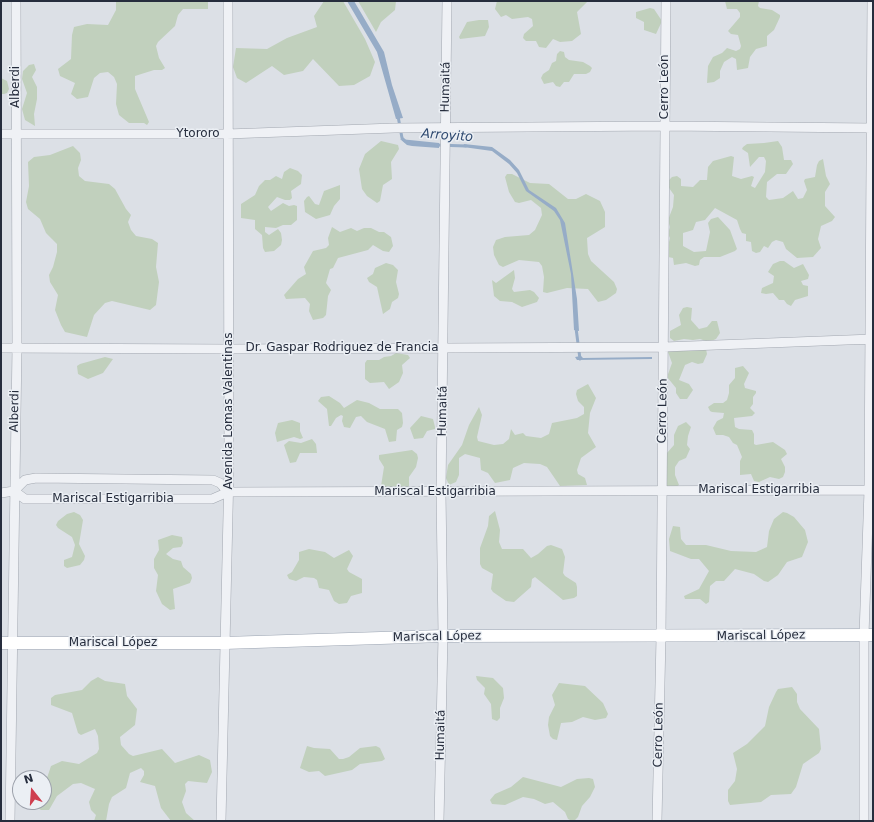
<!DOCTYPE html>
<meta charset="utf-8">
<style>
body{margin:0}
#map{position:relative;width:874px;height:822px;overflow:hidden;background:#dce0e6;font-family:"DejaVu Sans",sans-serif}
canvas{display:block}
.frame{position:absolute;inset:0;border:2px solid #262d3d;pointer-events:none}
.north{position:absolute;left:12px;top:770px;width:40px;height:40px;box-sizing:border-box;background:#ebeff4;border:1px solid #9ca1ab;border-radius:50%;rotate:343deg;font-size:11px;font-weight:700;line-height:16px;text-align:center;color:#262d3d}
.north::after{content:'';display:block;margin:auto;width:14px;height:18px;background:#cf3e4f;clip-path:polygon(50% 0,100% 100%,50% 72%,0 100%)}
</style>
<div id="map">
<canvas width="874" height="822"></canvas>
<div class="frame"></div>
<div class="north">N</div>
</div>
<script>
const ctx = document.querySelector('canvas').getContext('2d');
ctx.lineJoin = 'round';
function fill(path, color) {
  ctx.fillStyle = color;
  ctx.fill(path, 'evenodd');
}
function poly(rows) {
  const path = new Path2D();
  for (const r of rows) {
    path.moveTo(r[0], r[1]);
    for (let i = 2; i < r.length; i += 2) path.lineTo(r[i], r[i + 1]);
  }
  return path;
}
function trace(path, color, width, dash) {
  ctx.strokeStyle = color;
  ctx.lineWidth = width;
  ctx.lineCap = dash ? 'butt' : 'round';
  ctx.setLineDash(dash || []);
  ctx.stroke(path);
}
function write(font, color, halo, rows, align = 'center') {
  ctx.font = font + ' "DejaVu Sans",sans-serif';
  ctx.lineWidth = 3;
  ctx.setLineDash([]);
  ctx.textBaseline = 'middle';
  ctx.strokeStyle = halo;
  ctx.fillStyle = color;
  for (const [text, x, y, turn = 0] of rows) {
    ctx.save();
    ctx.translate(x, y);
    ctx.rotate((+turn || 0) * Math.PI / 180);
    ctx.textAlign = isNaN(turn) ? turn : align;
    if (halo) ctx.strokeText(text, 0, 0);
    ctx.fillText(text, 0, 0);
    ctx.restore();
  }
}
fill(poly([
 [116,1,208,2,208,9,183,9,178,15,175,26,158,42,156,46,159,58,165,68,162,70,154,70,135,76,135,89,149,122,147,125,144,123,129,123,119,115,116,104,117,84,114,77,108,72,100,73,94,78,88,97,77,99,71,94,75,83,60,76,58,69,71,59,72,35,74,27,87,24,108,25,116,10],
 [324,1,343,1,365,39,375,62,370,76,354,85,339,86,313,59,303,71,284,75,272,66,246,83,237,78,233,67,236,48,267,49,287,38,317,27,314,16],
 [358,1,378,2,396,1,395,10,381,22,376,32],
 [497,1,588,1,577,12,581,34,572,41,560,42,553,39,546,48,539,47,536,41,526,41,523,38,524,34,533,26,532,19,528,17,512,19,506,15,501,17,495,9],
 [725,1,759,1,758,6,760,8,772,10,780,15,780,17,774,30,767,36,767,46,756,49,750,57,748,68,737,70,736,59,732,57,724,62,720,71,720,78,714,82,707,83,708,66,713,57,722,53,727,48,736,51,740,49,741,46,738,35,731,34,728,31,740,17,740,13,737,9,727,9],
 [650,8,654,9,662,21,656,34,644,30,644,22,636,18,636,12],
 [479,20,488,20,489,27,485,36,460,39,459,37,467,22],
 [560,51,564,52,565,57,569,60,583,62,590,66,592,68,590,72,586,74,574,74,569,82,564,82,560,87,556,86,553,82,544,84,541,78,543,74,549,70,552,63,556,61,557,54],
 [34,64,36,70,32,77,37,87,37,99,34,114,35,126,25,120,22,109,27,93,22,79,23,71,29,65],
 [1,78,7,81,9,89,7,93,4,94,1,94],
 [381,141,398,145,399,149,391,162,392,179,383,185,380,201,377,203,367,196,362,189,359,169,365,154],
 [778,141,782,147,784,160,791,160,793,164,786,174,777,174,767,182,766,197,769,200,783,198,793,191,798,199,803,198,807,190,804,181,805,179,815,177,817,165,819,161,823,159,826,176,830,184,825,192,825,206,835,217,832,221,821,226,818,239,821,248,813,257,797,258,786,249,783,242,776,240,772,242,768,248,764,246,760,252,756,253,752,251,751,242,746,241,746,234,742,233,740,229,737,220,715,208,705,220,696,222,693,230,683,233,683,246,694,252,706,251,710,232,708,223,711,219,718,217,730,230,737,249,735,251,720,257,704,257,700,260,699,265,695,266,686,263,674,265,673,258,668,257,667,250,670,238,668,234,670,227,668,220,673,207,674,195,669,188,669,180,672,177,677,176,681,179,681,186,693,187,700,180,707,180,708,167,713,161,731,156,734,157,732,176,741,179,752,176,754,177,751,186,755,188,765,172,766,161,764,157,759,157,750,167,748,153,742,149,743,147,747,144,764,143],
 [73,146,80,153,81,160,78,168,79,176,85,181,109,184,115,189,126,209,131,215,128,222,131,230,136,236,152,239,158,243,156,267,159,282,156,305,150,310,112,301,105,303,94,315,87,337,65,332,61,325,55,310,58,295,50,282,49,275,53,267,57,252,57,244,46,233,40,219,28,209,26,202,29,186,28,162,34,157,50,155],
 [290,168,298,171,302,175,301,184,291,191,292,198,290,200,285,200,277,197,268,207,271,211,283,203,289,206,294,205,297,206,297,220,291,225,283,225,276,228,265,227,265,232,269,235,278,229,281,233,282,240,281,245,274,251,265,252,263,248,262,235,255,229,255,220,241,218,241,204,255,195,259,186,265,180,270,180,276,176,282,179,284,172],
 [507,174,512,174,530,183,549,184,568,199,576,199,586,194,600,201,605,212,605,227,587,238,588,254,591,261,614,282,617,289,616,293,606,300,598,302,588,289,567,288,547,293,543,292,544,277,542,266,539,262,519,260,503,267,499,265,494,255,493,247,496,240,505,237,529,235,535,230,542,215,541,208,531,200,519,203,515,202,509,192,505,177],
 [340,185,340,199,334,206,330,215,316,219,305,212,304,201,307,197,309,196,315,204,319,205,324,191],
 [332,227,340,232,351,228,357,231,364,228,371,228,379,232,384,232,391,237,393,246,389,252,383,251,373,245,368,250,338,258,333,268,330,269,326,283,331,290,328,296,326,315,323,318,313,320,309,311,310,304,305,298,286,299,284,295,298,279,306,274,304,267,313,251,326,248,329,245,328,238],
 [780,261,784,261,794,268,803,264,809,275,808,279,801,281,803,285,808,286,808,296,795,300,791,306,787,304,784,300,779,300,773,293,766,294,761,293,762,288,773,283,774,276,768,272,773,264],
 [386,263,393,265,398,270,396,282,399,294,398,298,392,302,390,309,383,314,377,287,369,282,367,278,373,274,375,268],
 [514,270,515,278,512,289,514,292,530,290,534,292,539,298,537,302,522,307,512,302,500,301,494,296,492,280,496,283],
 [687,307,692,308,691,320,699,329,707,327,712,321,717,321,720,333,716,339,709,342,700,339,693,340,684,339,674,341,670,338,670,331,681,325,679,315,683,308],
 [706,349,707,354,703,363,698,364,692,362,685,365,679,380,689,384,693,390,687,399,680,399,676,393,676,388,667,377,672,363,668,352,670,350],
 [396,353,408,355,410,358,402,365,403,373,399,382,389,389,384,382,370,383,365,379,365,363,367,360,379,360,384,357,391,356],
 [105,357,113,359,103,373,88,379,78,374,77,366,80,364],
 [743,366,749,373,744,384,745,388,756,391,756,393,753,397,753,404,750,408,755,413,752,416,734,418,735,427,739,429,752,430,754,434,754,444,756,445,773,442,785,450,787,454,781,459,785,467,785,472,783,477,779,479,770,477,759,482,754,481,751,474,740,475,740,461,742,457,737,445,733,443,729,437,723,435,716,435,713,428,717,421,723,418,724,413,712,412,710,411,708,407,714,403,723,403,727,400,729,393,729,385,735,378,735,368],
 [588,384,596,398,590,413,588,433,596,447,581,458,577,470,578,474,585,478,587,485,560,486,547,467,540,464,524,463,513,468,510,480,495,483,488,473,481,470,480,458,465,454,459,458,459,475,456,482,449,485,446,478,448,465,462,445,469,425,479,407,482,415,477,437,478,441,494,445,503,444,509,439,511,429,515,435,523,433,526,436,541,438,549,434,552,423,577,418,584,414,584,407,578,401,576,394,577,390],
 [329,396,340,403,344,408,357,400,369,403,380,409,398,409,402,413,403,423,402,427,397,430,396,441,389,442,385,429,367,422,361,416,356,417,350,428,344,427,342,421,343,416,341,415,336,418,331,426,329,426,327,409,318,401,321,397],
 [421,416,433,419,435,427,435,429,427,431,423,438,414,439,410,428],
 [292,420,300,423,300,431,303,438,300,439,294,437,277,442,275,433,278,423],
 [686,422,691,427,688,436,687,445,690,449,686,458,679,461,675,467,675,475,679,485,675,488,665,488,667,470,666,454,674,445,674,435,678,426],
 [312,439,316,444,317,453,300,453,296,462,290,463,284,445,289,441,301,443],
 [412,450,417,454,418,458,416,467,409,477,409,488,384,488,381,486,384,467,379,459,379,455],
 [495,511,500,530,499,542,502,549,523,549,531,558,538,554,547,546,551,545,562,549,565,557,563,573,565,576,576,583,577,587,577,596,574,598,563,600,535,577,532,579,531,587,514,602,506,601,493,592,491,589,493,574,482,568,480,564,480,548,488,526,489,516],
 [74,512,80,515,83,520,79,544,85,556,84,560,80,565,67,568,64,566,64,560,72,557,75,545,72,537,58,528,56,525,58,521,67,514],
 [783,512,787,513,794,517,805,530,808,542,802,557,787,562,778,575,768,582,764,581,754,574,735,569,724,581,716,581,710,586,709,602,706,604,700,599,685,599,684,596,699,589,709,571,699,559,691,559,670,551,669,539,673,526,680,527,681,539,686,545,706,545,731,551,756,552,767,547,769,531,774,519],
 [172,535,182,537,183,543,181,547,173,548,166,554,173,559,181,561,183,567,191,574,192,578,190,583,173,589,175,609,170,610,162,604,156,591,158,575,154,568,154,559,159,550,158,540],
 [309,549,325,552,334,558,349,550,353,556,347,569,349,572,362,579,362,593,351,596,347,603,339,604,334,601,329,590,319,588,317,580,314,578,304,577,296,581,289,579,287,575,292,572,299,560,299,552],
 [476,676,493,678,503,688,504,698,500,708,500,718,497,721,492,719,491,704,484,694,485,688,477,680],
 [98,677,105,681,125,684,127,696,137,709,135,725,120,737,121,745,129,754,133,756,162,749,175,763,199,755,210,760,212,772,207,783,188,781,185,784,186,791,182,802,186,813,195,821,171,821,161,808,155,786,140,782,144,775,144,771,141,768,130,773,126,788,112,797,109,804,106,821,94,821,96,815,91,810,89,802,95,789,81,783,73,784,57,796,49,810,41,810,35,806,34,802,44,802,44,787,51,766,62,761,79,764,97,753,99,749,98,736,95,729,81,735,78,733,72,713,51,705,51,698,55,695,82,690,91,681],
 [559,683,585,686,603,703,608,714,606,718,595,720,583,717,572,722,561,723,557,740,553,739,550,736,548,725,549,717,555,705,552,695],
 [792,687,797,694,797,702,800,709,819,729,821,749,819,753,803,764,796,787,791,794,771,795,761,802,730,805,728,801,728,790,735,781,737,769,733,753,747,744,765,726,769,707,776,692,778,689],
 [307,746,314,748,330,749,339,759,343,759,349,757,360,748,376,746,380,748,385,759,382,761,360,764,352,770,325,776,319,771,309,772,300,768],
 [523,777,561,787,577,779,589,778,593,779,595,787,590,797,582,806,578,817,575,820,572,821,568,819,565,812,553,802,545,804,534,799,523,797,505,805,492,804,490,800,495,794,511,787]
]), '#c1d0bd');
fill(poly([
 [347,1,354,1,384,52,392,85,403,118,396,119,377,52],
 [400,139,439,143,439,148,412,146,407,145],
 [464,144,492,147,510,160,519,170,529,190,556,208,565,223,577,299,579,331,574,330,571,274,560,220,554,211,526,191,517,173,509,164,492,151,463,147],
 [581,356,583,358,652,357,652,359,577,360,575,357]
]), '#96acc7');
trace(poly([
 [398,116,402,138,405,141],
 [436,145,466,146],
 [576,328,580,359]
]), '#96acc7', 3);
const minor = poly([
 [1,134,227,134,394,128,665,126,873,128],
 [1,348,229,349,664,347,873,339],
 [14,491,25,480,36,478,213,480,220,483,228,492],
 [1,493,14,491,25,499,212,499,228,492,873,490],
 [10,821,17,347,16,1],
 [221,821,229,470,228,1],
 [439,821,443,636,441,492,447,1],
 [657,821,661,637,666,1],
 [864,821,864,635,869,490,872,1]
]);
const major = poly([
 [1,643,224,643,443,636,873,635]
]);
trace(minor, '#a2a7b0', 10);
trace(major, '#9ba4b2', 13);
trace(minor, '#eff1f5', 9);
trace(major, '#fff', 12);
write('12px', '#262d3d', '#ebeff4', [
 ["Alberdi",16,87,-90],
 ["Humaitá",446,87,-89],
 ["Cerro León",665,87,-90],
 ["Ytororo",198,134],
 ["Dr. Gaspar Rodriguez de Francia",342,348],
 ["Alberdi",15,411,-89],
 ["Avenida Lomas Valentinas",229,411,-90],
 ["Humaitá",443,411,-89],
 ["Cerro León",663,411,-89],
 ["Mariscal Estigarribia",759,490],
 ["Mariscal Estigarribia",435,492],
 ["Mariscal Estigarribia",113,499],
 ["Mariscal López",761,636,-1],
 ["Mariscal López",437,637,-1],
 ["Mariscal López",113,643],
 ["Humaitá",441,735,-89],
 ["Cerro León",659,735,-89]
]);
write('italic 13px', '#304b71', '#ebeff4', [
 ["Arroyito",447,136,4]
]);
</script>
